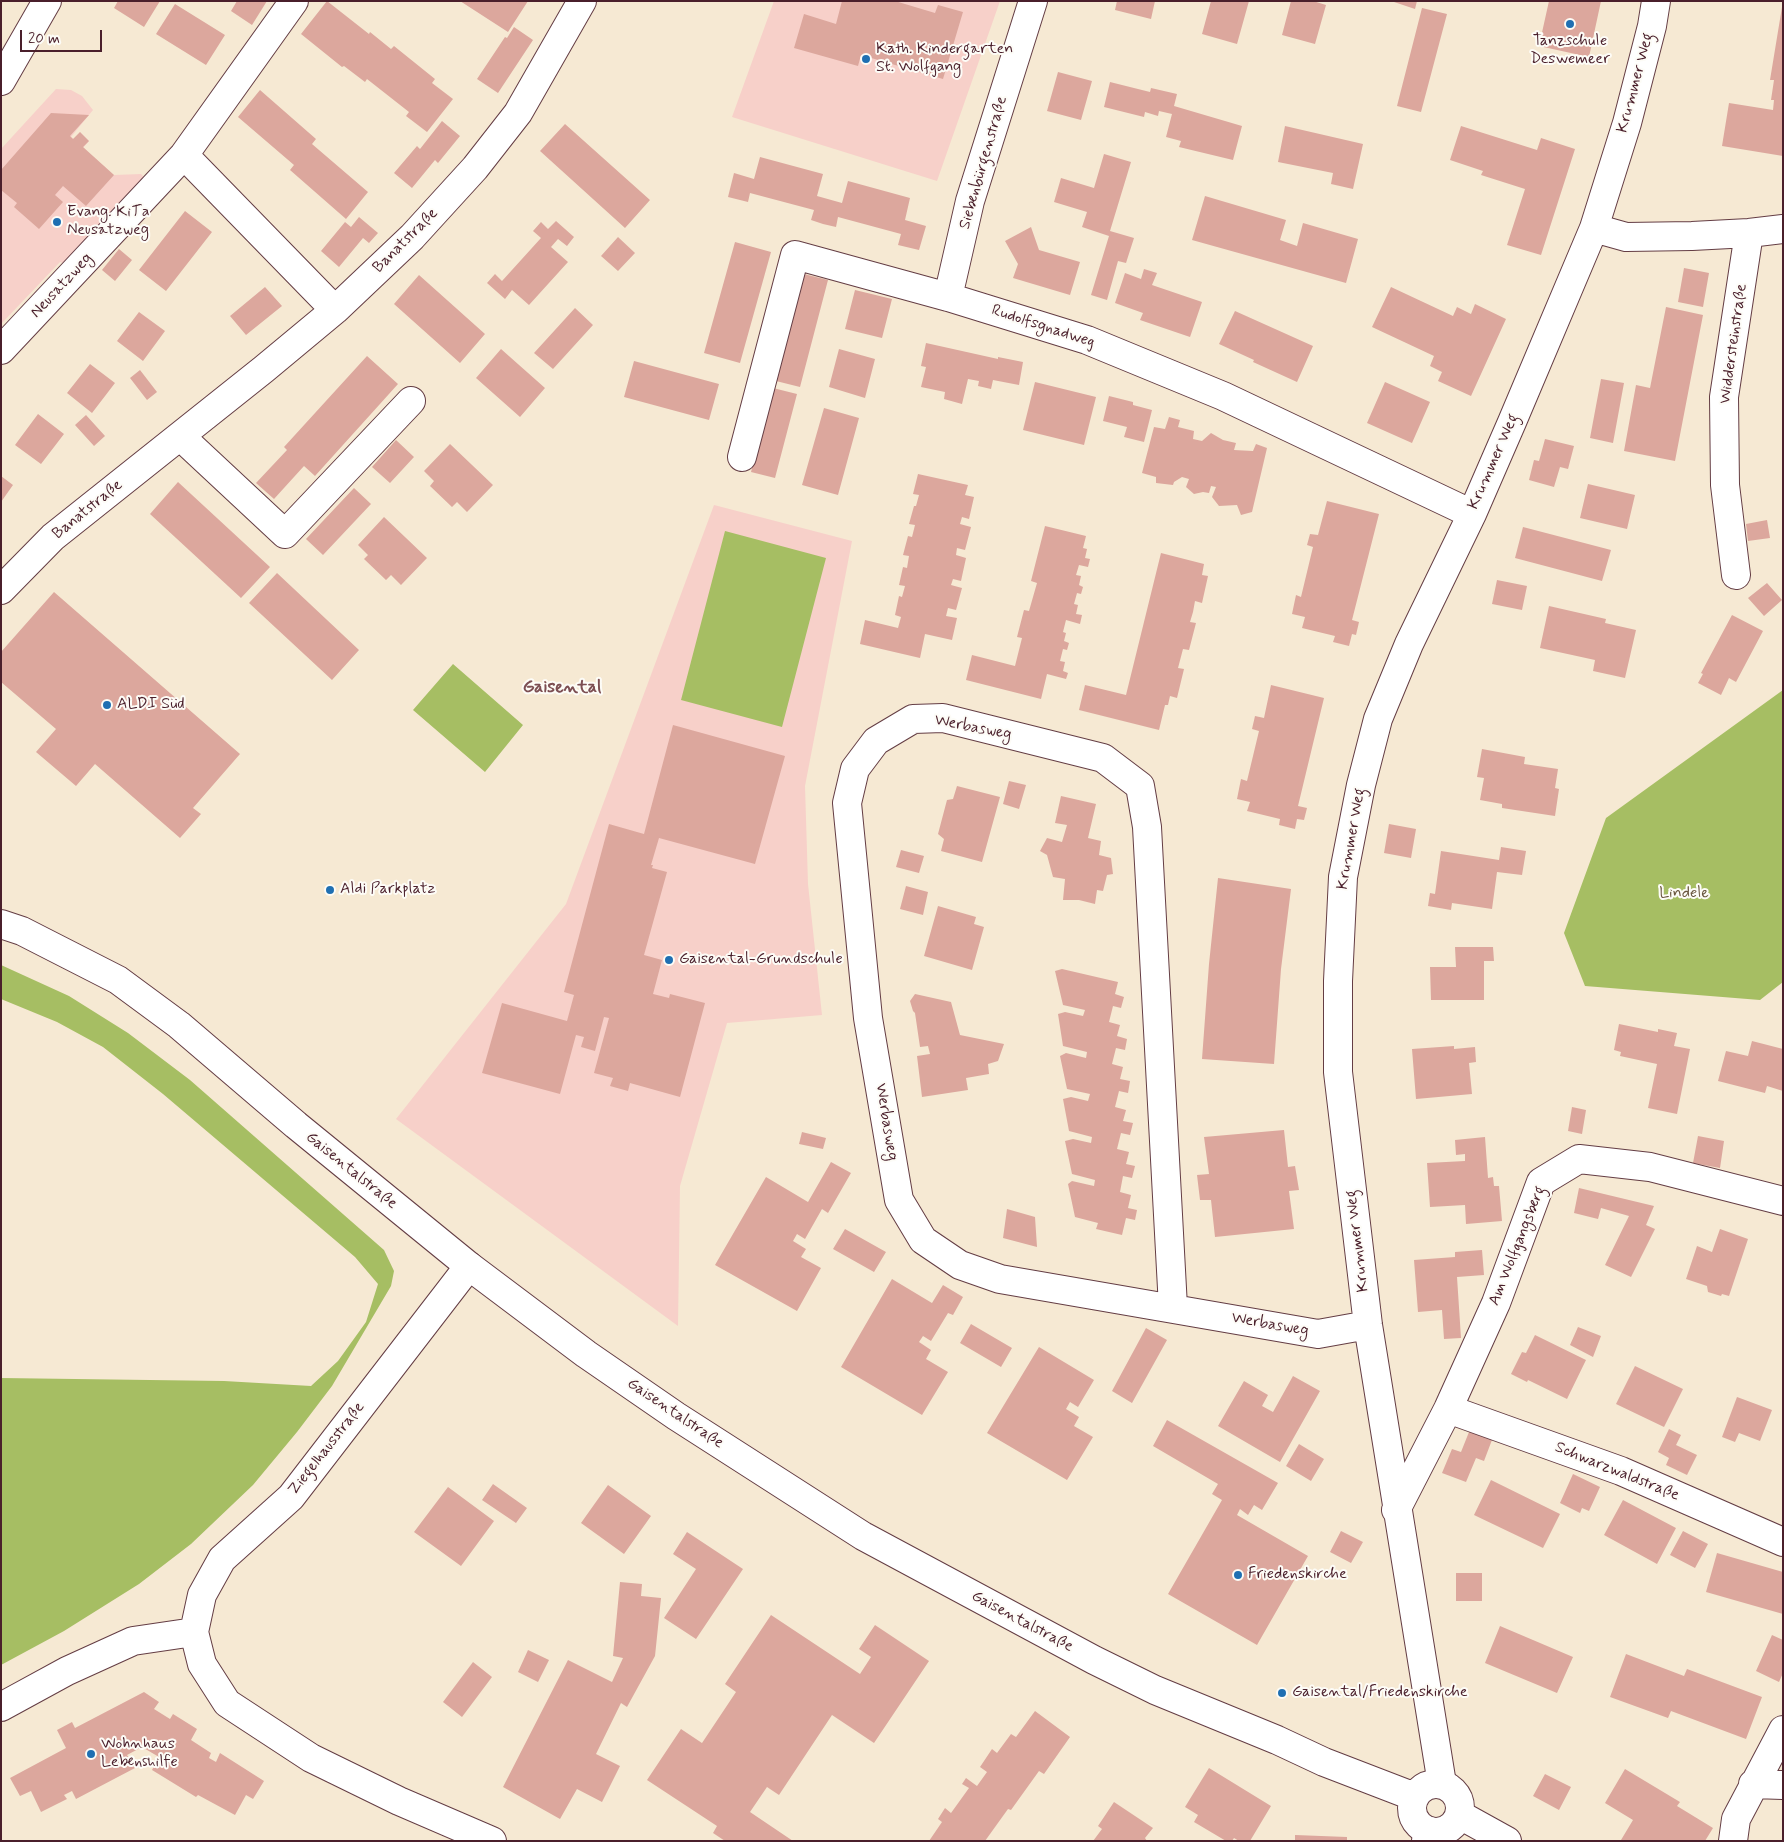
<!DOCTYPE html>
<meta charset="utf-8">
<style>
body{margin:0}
#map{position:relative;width:1784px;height:1842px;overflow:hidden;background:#f6e9d3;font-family:Mynerve,sans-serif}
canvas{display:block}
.frame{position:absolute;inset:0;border:2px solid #4a1f2b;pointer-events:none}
.scale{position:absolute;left:20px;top:30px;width:82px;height:22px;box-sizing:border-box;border:2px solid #4a1f2b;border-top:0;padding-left:6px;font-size:15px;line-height:18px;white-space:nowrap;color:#4a1f2b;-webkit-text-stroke:4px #fdfcf7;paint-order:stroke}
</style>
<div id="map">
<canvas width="1784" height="1842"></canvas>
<div class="frame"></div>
<div class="scale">20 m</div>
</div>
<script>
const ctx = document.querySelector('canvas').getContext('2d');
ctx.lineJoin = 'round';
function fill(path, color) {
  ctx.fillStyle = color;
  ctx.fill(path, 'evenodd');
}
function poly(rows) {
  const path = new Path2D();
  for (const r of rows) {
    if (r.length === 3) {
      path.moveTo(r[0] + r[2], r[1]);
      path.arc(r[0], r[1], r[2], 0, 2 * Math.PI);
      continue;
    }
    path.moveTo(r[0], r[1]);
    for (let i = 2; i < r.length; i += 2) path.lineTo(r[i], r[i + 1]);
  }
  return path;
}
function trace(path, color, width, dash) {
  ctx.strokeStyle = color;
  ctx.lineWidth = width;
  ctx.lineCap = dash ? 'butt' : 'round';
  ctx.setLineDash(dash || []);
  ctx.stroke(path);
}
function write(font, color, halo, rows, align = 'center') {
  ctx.font = font + ' Mynerve,sans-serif';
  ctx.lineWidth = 4;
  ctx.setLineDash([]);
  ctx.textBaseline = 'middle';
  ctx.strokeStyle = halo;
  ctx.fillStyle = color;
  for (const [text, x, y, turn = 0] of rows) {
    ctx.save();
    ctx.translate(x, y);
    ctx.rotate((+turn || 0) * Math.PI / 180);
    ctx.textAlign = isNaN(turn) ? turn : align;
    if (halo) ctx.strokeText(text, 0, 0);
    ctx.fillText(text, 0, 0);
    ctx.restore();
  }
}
fill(poly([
 [774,1,1000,1,937,181,732,117],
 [56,89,71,90,82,96,93,110,71,137,74,139,80,132,89,141,83,148,114,175,141,174,150,183,72,266,60,262,1,324,1,149],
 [714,505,852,541,805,786,808,884,822,1015,727,1023,680,1186,678,1326,396,1119,566,904]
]), '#f7d0c9');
fill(poly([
 [725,531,826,558,782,727,681,700],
 [453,664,523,725,485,772,413,710],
 [1783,690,1783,982,1760,1000,1585,986,1564,933,1606,818],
 [1,965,69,996,128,1033,190,1080,384,1250,394,1271,391,1286,332,1386,297,1432,253,1485,191,1544,139,1584,64,1631,1,1665,1,1378,224,1381,311,1386,338,1361,366,1322,378,1284,355,1257,163,1094,103,1047,57,1022,1,999]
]), '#a6be63');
fill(poly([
 [118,1,160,1,144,27,114,8],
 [237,1,267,1,252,25,231,11],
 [327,1,369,34,370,32,391,49,394,46,435,79,432,83,453,99,427,132,406,116,409,112,367,79,365,82,344,66,342,67,301,34],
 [460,1,528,1,508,32],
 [842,1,895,1,935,13,938,5,963,12,943,79,861,55,858,66,794,48,804,14,836,24],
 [1117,1,1155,1,1151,19,1115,10],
 [1211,1,1249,1,1237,44,1202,34],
 [1291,1,1313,1,1326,5,1315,44,1282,35],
 [1391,1,1417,1,1415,9],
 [1549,1,1601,1,1589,57,1539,46],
 [175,4,225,35,206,65,156,34],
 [1782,7,1783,156,1722,146,1729,103,1773,110,1774,100,1771,100,1774,80,1770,80],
 [1422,8,1447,14,1421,112,1397,106],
 [514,27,533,40,498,93,477,79,505,37,507,38],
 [1058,72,1092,81,1081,120,1047,111],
 [1110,82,1150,92,1151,88,1177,94,1174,106,1242,126,1233,160,1179,147,1181,141,1166,137,1172,114,1159,111,1158,116,1145,112,1144,117,1104,107],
 [260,90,316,139,312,144,368,192,346,219,290,170,294,165,238,117],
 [51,113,89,115,70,136,73,139,80,132,89,141,83,147,114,175,86,206,63,186,55,195,63,202,39,229,14,207,17,203,1,190,1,170],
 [442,121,460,136,438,163,435,160,412,188,394,173,417,146,420,149],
 [565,124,650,200,625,228,540,151],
 [1285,126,1363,144,1353,189,1331,184,1333,173,1278,162],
 [1461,126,1537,150,1541,138,1575,149,1541,255,1507,245,1525,189,1481,175,1483,171,1450,160],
 [1104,154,1131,162,1110,231,1134,238,1126,263,1118,261,1107,300,1091,295,1109,236,1082,227,1087,212,1054,202,1061,178,1094,188],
 [760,157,823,174,817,196,842,203,848,181,910,198,905,220,926,226,919,250,898,245,901,234,838,217,836,227,823,224,811,220,814,210,750,193,748,202,728,197,734,173,754,179],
 [1205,196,1286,220,1280,240,1297,246,1303,223,1358,239,1346,283,1192,240],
 [185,211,212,232,166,291,139,270],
 [359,217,378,233,369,243,363,238,339,267,321,251,345,222,351,227],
 [556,221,574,237,567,246,558,239,551,247,568,262,529,305,512,290,505,299,487,283,495,274,502,281,541,238,533,231,541,222,548,229],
 [1031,227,1039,250,1080,262,1070,295,1013,278,1018,264,1005,241],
 [618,237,635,253,618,271,601,256],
 [735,242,771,252,740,363,704,353],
 [119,249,132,260,115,281,102,270],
 [1684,268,1709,273,1703,307,1678,302],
 [1144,269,1157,273,1152,285,1202,302,1190,337,1140,320,1143,313,1115,303,1125,273,1141,279],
 [804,274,828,280,800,387,776,381],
 [419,275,485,334,460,363,394,304],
 [265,287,282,306,246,335,230,316],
 [1391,287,1453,316,1457,307,1471,314,1475,304,1506,319,1471,396,1438,381,1442,372,1430,366,1434,356,1372,327],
 [855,290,892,299,882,338,845,329],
 [1666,307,1703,315,1675,461,1624,451,1636,385,1650,388],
 [575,308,593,325,553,369,534,353],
 [1235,311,1313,346,1297,382,1253,362,1254,360,1219,344],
 [139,312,165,331,143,361,117,341],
 [926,343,998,359,998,357,1023,362,1019,385,993,380,991,389,978,386,979,381,968,379,962,404,944,399,945,392,921,387,926,367,921,366],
 [501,349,545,388,520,417,476,378],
 [839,349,875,359,865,398,829,387],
 [367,356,398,384,315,476,304,466,274,499,256,483,287,450,284,447],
 [634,361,719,384,709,420,624,397],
 [90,364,115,383,92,413,67,393],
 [140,370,157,392,147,400,130,378],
 [1601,379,1624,383,1613,443,1590,438],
 [1035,382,1096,397,1084,445,1023,430],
 [1385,382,1430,402,1412,443,1367,423],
 [773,388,797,394,775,478,751,472],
 [1109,396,1133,402,1133,405,1152,410,1144,442,1124,437,1127,427,1103,421],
 [824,408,859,418,838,495,802,485],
 [38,414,64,434,41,464,15,445],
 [86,415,105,436,94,446,75,425],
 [1169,417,1180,420,1178,427,1194,431,1193,439,1202,441,1211,433,1223,440,1236,443,1234,450,1253,451,1256,444,1267,448,1252,512,1241,515,1237,505,1219,506,1212,497,1216,487,1211,486,1209,493,1203,492,1194,494,1186,487,1189,479,1182,477,1174,482,1173,485,1156,483,1156,477,1142,473,1154,427,1165,429],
 [1545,439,1574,446,1568,469,1560,467,1554,487,1529,480,1534,460,1539,461],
 [396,440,414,457,390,483,372,467],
 [450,444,493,485,467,512,457,502,452,507,430,486,434,481,424,471],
 [918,474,968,485,965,495,974,497,969,519,962,517,960,524,971,527,965,550,957,548,956,555,966,558,961,581,953,579,951,585,962,588,956,610,948,608,946,616,957,618,952,640,925,634,920,658,860,644,865,620,898,628,901,617,895,615,899,596,902,597,905,586,899,585,903,567,907,568,909,556,903,555,908,536,912,537,915,525,909,524,914,506,916,506,919,495,913,494],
 [1,476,13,485,1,502],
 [178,482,270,567,241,598,150,514],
 [1588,484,1635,495,1627,529,1580,518],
 [354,488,371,504,323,555,306,539],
 [1327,501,1379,514,1352,620,1359,622,1356,635,1352,634,1349,646,1333,642,1335,636,1302,628,1305,617,1292,614,1296,595,1301,597,1313,547,1307,545,1310,534,1318,535],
 [384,517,427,558,401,585,391,575,386,580,364,559,368,555,358,545],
 [1767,520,1770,538,1748,541,1746,524],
 [1045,526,1086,536,1083,548,1087,549,1085,558,1090,559,1088,567,1079,565,1076,575,1081,576,1079,585,1083,587,1081,594,1077,593,1074,604,1078,605,1076,614,1082,615,1080,624,1066,620,1063,632,1066,633,1064,641,1069,643,1067,650,1063,649,1060,661,1065,662,1063,671,1068,673,1066,679,1047,674,1041,699,966,680,972,655,1015,666,1022,638,1017,637,1024,610,1029,611,1037,583,1031,581],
 [1523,527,1611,550,1602,581,1515,558],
 [1161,553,1204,564,1202,575,1208,576,1202,603,1195,601,1193,612,1190,622,1196,623,1189,650,1183,649,1178,668,1184,669,1177,698,1170,696,1168,705,1165,705,1159,730,1079,710,1085,685,1126,695],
 [277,573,359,650,332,680,249,603],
 [1497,580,1527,586,1522,610,1492,604],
 [1767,583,1782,600,1764,616,1748,598],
 [54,592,240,754,193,808,201,814,180,838,95,764,76,786,36,752,56,729,1,682,1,652],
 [1549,606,1606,619,1605,623,1636,630,1625,678,1593,671,1595,660,1540,648],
 [1732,615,1763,631,1736,682,1729,678,1721,695,1698,683,1703,674,1701,673],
 [1271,685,1324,698,1298,806,1307,808,1304,820,1297,819,1295,829,1279,825,1280,819,1247,811,1250,802,1237,799,1241,779,1247,781,1259,731,1252,729,1255,716,1264,718],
 [673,725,785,756,755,864,659,838,651,865,653,865,652,868,667,872,644,955,662,960,653,994,669,998,670,994,705,1003,680,1097,630,1083,628,1091,610,1086,613,1078,594,1073,609,1018,604,1017,595,1051,581,1047,584,1037,576,1035,560,1094,482,1073,502,1003,567,1021,574,995,564,992,609,824,644,834],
 [1482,749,1525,757,1524,764,1558,769,1555,788,1559,789,1555,816,1502,808,1502,804,1480,800,1484,778,1477,777],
 [1009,781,1026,785,1019,809,1003,804],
 [957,786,1000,797,982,862,941,851,944,839,938,834,947,800,953,799],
 [1061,796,1096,804,1088,838,1101,841,1099,855,1111,858,1113,874,1107,875,1103,891,1097,890,1095,904,1079,900,1063,900,1065,879,1053,877,1047,855,1040,851,1047,838,1062,842,1067,825,1055,823],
 [1389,824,1416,829,1411,858,1384,853],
 [1501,847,1526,851,1522,875,1497,872,1492,909,1452,903,1451,910,1428,906,1430,893,1435,894,1441,851,1499,860],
 [901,850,924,856,919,873,896,867],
 [1218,878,1291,889,1281,969,1274,1064,1202,1059,1209,964],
 [906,886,928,892,923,915,900,909],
 [938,906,976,917,974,924,984,927,972,970,924,956],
 [1455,947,1493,947,1494,961,1484,961,1484,1000,1431,1000,1430,967,1456,967],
 [1062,969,1118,982,1115,994,1124,997,1121,1008,1113,1006,1109,1022,1120,1025,1117,1036,1127,1039,1125,1050,1116,1048,1112,1064,1123,1067,1120,1079,1130,1081,1128,1093,1119,1091,1115,1107,1126,1110,1123,1121,1133,1123,1130,1135,1121,1133,1117,1149,1129,1152,1126,1164,1135,1166,1132,1178,1123,1176,1120,1192,1131,1195,1128,1208,1137,1210,1135,1220,1126,1218,1122,1235,1096,1229,1098,1223,1075,1217,1068,1184,1072,1181,1094,1186,1095,1180,1072,1174,1065,1141,1073,1139,1091,1143,1092,1137,1069,1131,1063,1099,1071,1097,1088,1101,1090,1094,1067,1089,1060,1056,1066,1053,1086,1058,1087,1052,1063,1046,1058,1014,1065,1012,1083,1016,1085,1010,1063,1005,1055,971],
 [915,994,951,1002,960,1035,1004,1044,998,1061,988,1064,989,1074,966,1078,968,1090,922,1097,917,1056,930,1054,928,1046,920,1047,915,1013,913,1011,910,1001],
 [1619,1024,1658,1032,1658,1029,1677,1033,1674,1046,1690,1049,1677,1114,1648,1108,1657,1064,1620,1056,1621,1052,1614,1050],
 [1752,1041,1783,1049,1783,1091,1767,1086,1765,1093,1718,1081,1726,1051,1748,1056],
 [1454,1046,1454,1049,1475,1047,1476,1062,1469,1063,1472,1094,1416,1099,1412,1049],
 [1572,1107,1586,1110,1582,1134,1568,1131],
 [1284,1130,1288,1167,1295,1166,1299,1190,1289,1191,1294,1229,1215,1237,1211,1200,1200,1200,1197,1175,1209,1174,1204,1137],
 [802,1132,826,1138,823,1149,799,1144],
 [1698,1136,1724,1141,1720,1168,1693,1163],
 [1485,1137,1488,1178,1493,1177,1494,1186,1499,1186,1502,1221,1466,1224,1465,1205,1430,1207,1427,1163,1465,1161,1465,1154,1456,1155,1455,1140],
 [831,1162,851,1173,828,1213,822,1209,805,1239,797,1234,793,1241,806,1249,801,1257,821,1268,797,1311,715,1265,766,1177,808,1202],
 [1579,1188,1654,1206,1646,1225,1655,1229,1631,1277,1605,1265,1629,1216,1601,1208,1598,1219,1574,1213],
 [1007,1209,1035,1217,1037,1247,1003,1238],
 [845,1229,886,1252,874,1272,833,1249],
 [1720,1229,1748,1239,1729,1296,1722,1294,1721,1296,1708,1292,1707,1286,1686,1279,1697,1246,1712,1252],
 [1482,1250,1484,1275,1457,1277,1461,1338,1444,1339,1442,1310,1418,1312,1414,1260,1455,1257,1455,1252],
 [892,1279,932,1303,943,1285,963,1297,953,1315,948,1313,931,1341,923,1336,919,1342,931,1350,926,1359,948,1372,922,1415,841,1367],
 [971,1324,1012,1348,1001,1367,960,1343],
 [1578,1327,1601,1336,1593,1357,1570,1345],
 [1146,1328,1167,1340,1132,1403,1112,1391],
 [1535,1335,1586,1360,1567,1399,1528,1380,1527,1382,1511,1374,1522,1352,1526,1353],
 [1039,1347,1094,1380,1078,1407,1070,1402,1066,1409,1079,1417,1074,1426,1093,1437,1067,1480,987,1433],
 [1635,1366,1683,1389,1664,1427,1616,1404],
 [1293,1376,1320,1391,1280,1462,1218,1426,1244,1381,1268,1395,1262,1406,1273,1412],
 [1737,1397,1772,1410,1760,1441,1739,1433,1735,1442,1722,1437],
 [1167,1420,1278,1483,1262,1510,1254,1505,1248,1515,1240,1509,1237,1515,1308,1556,1257,1645,1168,1594,1222,1500,1212,1494,1218,1484,1153,1446],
 [1471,1427,1495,1432,1484,1461,1476,1458,1466,1482,1442,1473,1452,1449,1461,1452],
 [1669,1429,1681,1435,1676,1445,1697,1455,1687,1475,1666,1465,1669,1458,1658,1452],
 [1299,1444,1324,1459,1311,1481,1286,1466],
 [1573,1474,1600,1487,1589,1511,1582,1508,1580,1513,1560,1503],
 [1491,1480,1560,1514,1543,1548,1474,1515],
 [493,1484,527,1508,516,1523,482,1500],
 [608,1485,651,1516,624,1554,581,1523],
 [448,1487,494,1521,461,1566,414,1532],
 [1623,1500,1676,1528,1657,1564,1604,1535],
 [1341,1531,1363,1542,1351,1563,1330,1552],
 [1683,1531,1708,1544,1695,1568,1670,1555],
 [687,1532,743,1569,696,1639,664,1618,696,1569,673,1554],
 [1717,1553,1783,1572,1783,1614,1706,1592],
 [1456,1573,1482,1573,1482,1601,1456,1601],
 [620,1582,642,1584,641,1596,661,1598,655,1656,627,1707,621,1703,596,1754,620,1766,602,1802,577,1789,560,1819,503,1787,568,1660,612,1682,623,1658,613,1656],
 [771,1615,860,1674,871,1657,859,1649,875,1625,929,1661,874,1743,832,1715,779,1795,767,1787,750,1812,793,1841,725,1841,713,1833,717,1826,647,1780,681,1729,702,1743,736,1692,725,1684],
 [1500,1626,1573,1657,1557,1693,1485,1663],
 [1772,1635,1783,1640,1783,1673,1779,1682,1756,1671],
 [528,1650,549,1660,538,1682,518,1672],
 [1626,1654,1684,1676,1687,1669,1762,1697,1746,1739,1671,1711,1668,1718,1610,1697],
 [473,1662,492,1677,462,1717,443,1702],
 [144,1692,159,1702,154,1709,170,1719,173,1714,197,1729,191,1740,211,1753,209,1758,216,1762,220,1753,264,1781,253,1799,246,1795,235,1815,198,1795,196,1797,152,1770,159,1757,142,1747,127,1755,135,1768,76,1799,72,1791,64,1795,67,1799,41,1812,31,1791,20,1796,10,1778,66,1748,57,1730,72,1722,75,1728],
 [1035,1711,1070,1737,1044,1774,1039,1771,1011,1810,1008,1809,985,1841,929,1841,942,1822,938,1819,945,1808,951,1813,969,1788,962,1784,966,1778,977,1786,987,1772,980,1767,992,1749,997,1753,1011,1734,1016,1737],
 [1209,1768,1271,1806,1250,1841,1239,1841,1234,1838,1232,1841,1226,1841,1194,1822,1198,1815,1185,1807],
 [1625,1769,1680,1802,1677,1806,1713,1828,1705,1841,1621,1840,1633,1820,1605,1803],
 [1545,1774,1571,1787,1559,1810,1533,1796],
 [1114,1802,1153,1828,1145,1838,1147,1841,1093,1841,1102,1829,1098,1826],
 [1295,1835,1347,1837,1347,1841,1295,1841]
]), '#dca79d');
const minor = poly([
 [1,81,47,1],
 [184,155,335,310],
 [1594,228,1626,237,1692,236,1749,233,1783,229],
 [948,297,970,201,1033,1],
 [1,350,184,155,294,1],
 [180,436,285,534,411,401],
 [742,457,795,255,948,297,1087,340,1223,396,1472,514],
 [1736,575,1725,485,1724,397,1749,233],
 [1,590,53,537,264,369,335,310,412,237,475,168,518,113,582,1],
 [469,1266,291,1497,222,1559,202,1595,194,1632,202,1664,227,1703,311,1758,399,1801,492,1841],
 [1173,1307,1147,827,1140,786,1103,758,943,718,913,719,876,741,855,769,847,803,868,1018,899,1200,923,1240,960,1265,1000,1279,1318,1334,1368,1325],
 [1448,1409,1621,1471,1783,1542],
 [1396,1510,1448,1409,1496,1303,1541,1182,1579,1159,1650,1167,1783,1201],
 [1,1707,67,1671,133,1641,194,1632],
 [1442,1784,1368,1325,1338,1072,1338,981,1343,877,1361,785,1378,719,1409,644,1472,514,1512,422,1594,228,1627,123,1652,26,1656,1],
 [1753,1784,1783,1785],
 [1426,1841,1429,1831],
 [1733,1841,1736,1819,1783,1730]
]);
const major = poly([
 [1,924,22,931,118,980,179,1025,296,1125,469,1266,586,1354,676,1416,863,1536,1094,1660,1155,1690,1277,1740,1324,1762,1415,1797],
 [1436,1808,24],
 [1460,1815,1507,1841]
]);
trace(minor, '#643d44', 30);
trace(major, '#643d44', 30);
trace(minor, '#fff', 28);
trace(major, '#fff', 28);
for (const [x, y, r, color] of [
 [1570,24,5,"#1f6fb2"],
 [866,59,5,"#1f6fb2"],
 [57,222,5,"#1f6fb2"],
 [107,705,5,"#1f6fb2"],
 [330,890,5,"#1f6fb2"],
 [669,960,5,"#1f6fb2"],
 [1238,1575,5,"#1f6fb2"],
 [1282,1693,5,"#1f6fb2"],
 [91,1754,5,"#1f6fb2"]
]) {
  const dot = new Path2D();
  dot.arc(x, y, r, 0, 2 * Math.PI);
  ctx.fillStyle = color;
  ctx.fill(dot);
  trace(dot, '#fdfcf7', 2);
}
write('16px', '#4a1f2b', '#fdfcf7', [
 ["Tanzschule",1570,42,"center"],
 ["Deswemeer",1570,60,"center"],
 ["Kath. Kindergarten",876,50],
 ["St. Wolfgang",876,68],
 ["Evang. KiTa",67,213],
 ["Neusatzweg",67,231],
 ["ALDI Süd",117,705],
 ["Aldi Parkplatz",340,890],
 ["Gaisental-Grundschule",679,960],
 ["Friedenskirche",1248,1575],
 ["Gaisental/Friedenskirche",1292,1693],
 ["Wohnhaus",101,1745],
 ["Lebenshilfe",101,1763]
], 'left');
write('16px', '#4a1f2b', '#fdfcf7', [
 ["Krummer Weg",1636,83,-75],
 ["Siebenbürgenstraße",984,163,-74],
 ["Banatstraße",406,241,-45],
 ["Neusatzweg",62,286,-47],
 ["Rudolfsgnadweg",1043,327,18],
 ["Widdersteinstraße",1734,344,-82],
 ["Krummer Weg",1494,462,-66],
 ["Banatstraße",88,510,-39],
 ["Werbasweg",973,728,11],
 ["Krummer Weg",1352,839,-80],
 ["Werbasweg",886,1122,81],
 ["Gaisentalstraße",351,1171,39],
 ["Krummer Weg",1358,1241,-97],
 ["Am Wolfgangsberg",1518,1246,-68],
 ["Werbasweg",1270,1325,10],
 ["Gaisentalstraße",675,1414,34],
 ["Ziegelhausstraße",327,1449,-52],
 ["Schwarzwaldstraße",1617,1472,22],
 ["Gaisentalstraße",1022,1622,28]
]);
write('16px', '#6a573f', '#fdfcf7', [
 ["Lindele",1684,894]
]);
write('bold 18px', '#7d4f53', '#fdfcf7', [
 ["Gaisental",562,688]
]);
</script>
